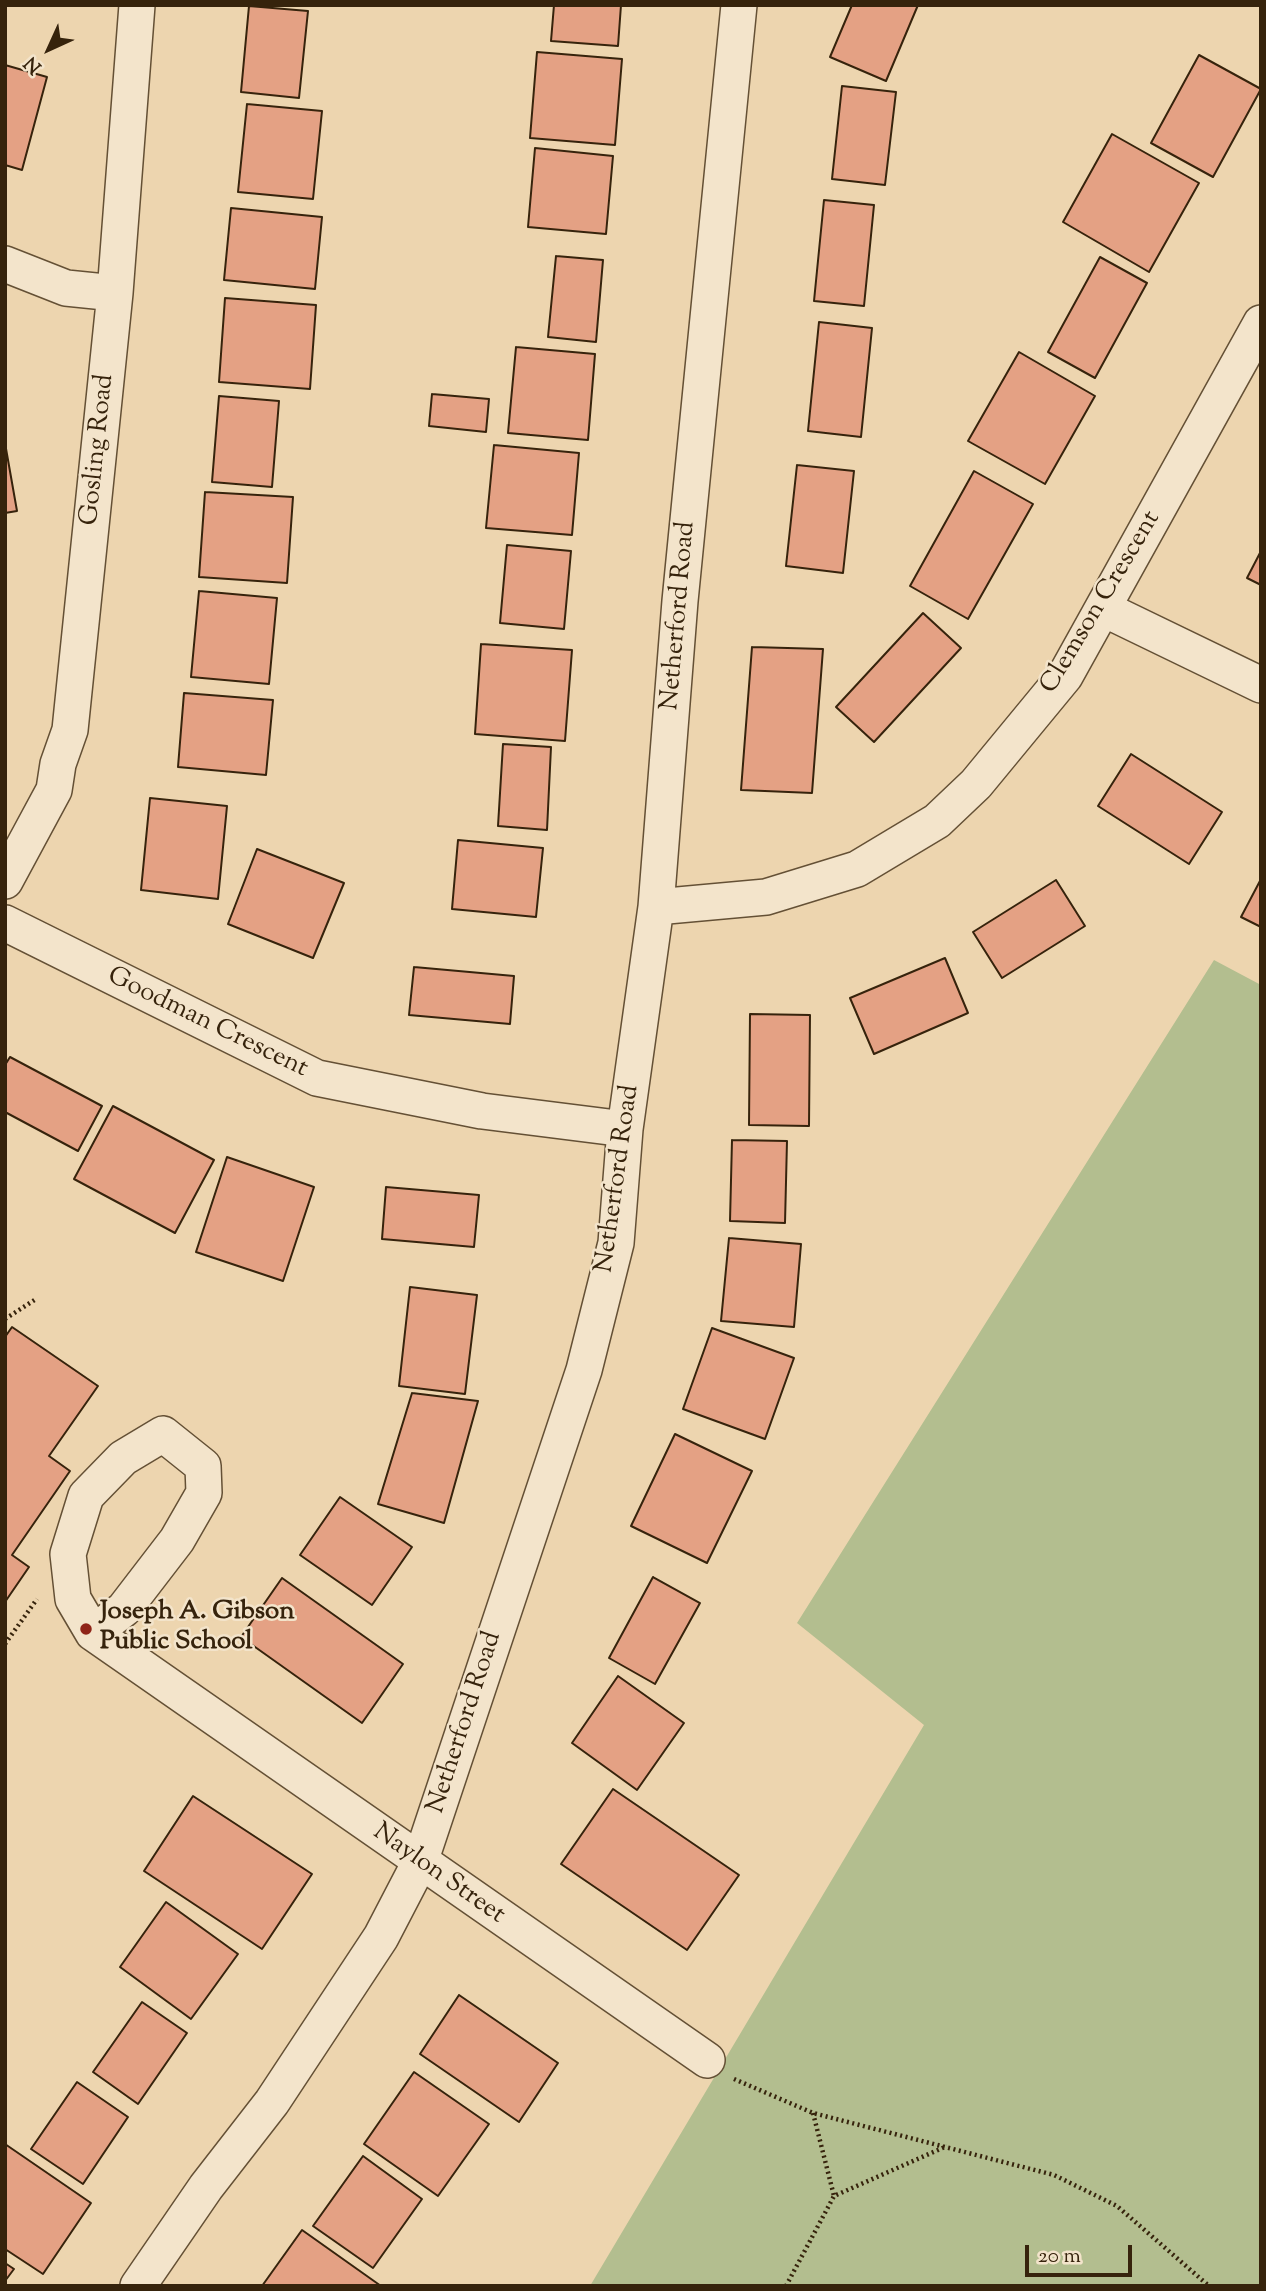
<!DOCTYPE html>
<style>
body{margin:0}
#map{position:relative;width:1266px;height:2291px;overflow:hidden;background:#edd5af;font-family:"Sorts Mill Goudy",serif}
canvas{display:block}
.frame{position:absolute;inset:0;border:7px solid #36230c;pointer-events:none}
.north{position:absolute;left:14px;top:14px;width:70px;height:70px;-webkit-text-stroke:5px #f3e4cb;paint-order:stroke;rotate:225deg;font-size:19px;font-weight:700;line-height:28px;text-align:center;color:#36230c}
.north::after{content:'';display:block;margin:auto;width:24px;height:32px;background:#36230c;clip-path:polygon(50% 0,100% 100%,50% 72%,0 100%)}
.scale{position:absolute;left:1025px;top:2245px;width:107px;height:32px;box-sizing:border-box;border:4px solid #36230c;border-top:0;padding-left:9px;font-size:21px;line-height:24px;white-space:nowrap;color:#36230c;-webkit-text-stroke:5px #f3e4cb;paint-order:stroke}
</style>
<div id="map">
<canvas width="1266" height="2291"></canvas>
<div class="frame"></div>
<div class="north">N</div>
<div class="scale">20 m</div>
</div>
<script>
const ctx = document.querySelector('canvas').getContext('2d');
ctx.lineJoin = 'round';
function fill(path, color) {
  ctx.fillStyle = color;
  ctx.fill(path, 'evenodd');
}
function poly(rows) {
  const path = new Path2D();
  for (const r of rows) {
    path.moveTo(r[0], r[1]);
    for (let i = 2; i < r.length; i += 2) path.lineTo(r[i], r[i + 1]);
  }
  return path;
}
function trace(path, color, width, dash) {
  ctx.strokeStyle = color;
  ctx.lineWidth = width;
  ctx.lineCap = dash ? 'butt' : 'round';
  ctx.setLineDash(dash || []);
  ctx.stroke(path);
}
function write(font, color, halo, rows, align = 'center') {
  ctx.font = font + ' "Sorts Mill Goudy",serif';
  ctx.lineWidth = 5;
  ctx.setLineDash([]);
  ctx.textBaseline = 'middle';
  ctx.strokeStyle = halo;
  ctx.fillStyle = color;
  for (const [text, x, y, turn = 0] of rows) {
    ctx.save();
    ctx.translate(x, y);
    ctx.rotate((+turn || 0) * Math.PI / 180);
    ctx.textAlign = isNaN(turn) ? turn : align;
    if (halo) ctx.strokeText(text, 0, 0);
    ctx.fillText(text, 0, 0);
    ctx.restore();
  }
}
fill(poly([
 [1214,960,1261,985,1261,2286,590,2286,924,1725,797,1623]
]), '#b3be8f');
const building = poly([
 [554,5,621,5,618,46,551,41,554,5],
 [852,5,918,5,886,81,830,57,852,5],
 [249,6,308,11,299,98,241,92,249,6],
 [537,52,622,59,615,145,530,138,537,52],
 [1199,55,1261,89,1213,177,1151,143,1199,55],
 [5,65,47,77,22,170,5,165,5,65],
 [842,86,896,92,885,185,832,179,842,86],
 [247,104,322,111,313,199,238,192,247,104],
 [1112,134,1199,183,1149,272,1063,222,1112,134],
 [535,148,613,156,606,234,528,227,535,148],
 [824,200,874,205,864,306,814,301,824,200],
 [231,208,322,217,315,289,224,280,231,208],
 [556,256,603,260,596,342,548,337,556,256],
 [1100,257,1147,283,1095,378,1048,352,1100,257],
 [225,298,316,305,310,389,219,382,225,298],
 [819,322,872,328,861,437,808,431,819,322],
 [516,347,595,354,588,440,508,433,516,347],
 [1019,352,1095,396,1045,484,968,441,1019,352],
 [432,394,489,399,486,432,429,426,432,394],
 [219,396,279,401,272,487,212,482,219,396],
 [5,443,17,511,5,513,5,443],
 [494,445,579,453,572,535,486,528,494,445],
 [797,465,854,471,843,573,786,566,797,465],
 [974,471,1033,504,968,619,910,586,974,471],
 [205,492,293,497,287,583,199,577,205,492],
 [507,545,571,551,564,629,500,623,507,545],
 [1261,551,1261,585,1247,578,1261,551],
 [199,591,277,598,269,684,191,677,199,591],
 [923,613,961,648,874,742,836,707,923,613],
 [481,644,572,650,565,741,475,734,481,644],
 [752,647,823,649,812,793,741,790,752,647],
 [184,693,273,700,266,775,178,767,184,693],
 [503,744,551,747,547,830,498,826,503,744],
 [1131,754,1222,812,1189,864,1098,806,1131,754],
 [150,798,227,806,218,899,141,890,150,798],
 [458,840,543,848,536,917,452,909,458,840],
 [257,849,344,883,313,958,228,924,257,849],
 [1261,879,1261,927,1241,917,1261,879],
 [1056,880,1085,926,1002,978,973,932,1056,880],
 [945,958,968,1013,874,1054,850,998,945,958],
 [414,967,514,976,510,1024,409,1015,414,967],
 [750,1014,810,1015,809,1126,749,1125,750,1014],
 [10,1057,102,1106,78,1151,5,1112,5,1065,10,1057],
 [113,1106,214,1160,175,1233,74,1179,113,1106],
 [732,1140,787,1141,785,1223,730,1221,732,1140],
 [227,1157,314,1187,283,1281,196,1252,227,1157],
 [386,1187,479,1195,474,1247,382,1239,386,1187],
 [729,1238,801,1244,794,1327,721,1321,729,1238],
 [410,1287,477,1295,465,1394,399,1386,410,1287],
 [12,1327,98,1386,49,1456,70,1471,12,1555,29,1567,5,1602,5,1337,12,1327],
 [712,1328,794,1358,765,1439,683,1409,712,1328],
 [412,1393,478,1401,444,1523,378,1504,412,1393],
 [675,1434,752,1471,707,1563,631,1526,675,1434],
 [340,1497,412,1547,372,1605,300,1555,340,1497],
 [653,1577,700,1603,655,1684,609,1658,653,1577],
 [282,1578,403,1664,362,1723,241,1637,282,1578],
 [618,1676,684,1723,637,1790,572,1743,618,1676],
 [613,1789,739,1875,687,1950,561,1864,613,1789],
 [193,1796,312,1874,262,1949,144,1871,193,1796],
 [166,1902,238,1954,191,2019,120,1967,166,1902],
 [459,1995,558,2063,519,2122,420,2054,459,1995],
 [142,2002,187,2033,138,2104,93,2072,142,2002],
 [414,2072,489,2124,438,2196,364,2144,414,2072],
 [77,2082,128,2117,83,2184,31,2149,77,2082],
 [5,2144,91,2203,43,2274,5,2249,5,2144],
 [363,2156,422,2199,373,2268,313,2226,363,2156],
 [302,2230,381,2286,262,2286,302,2230],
 [5,2263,14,2269,5,2281,5,2263]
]);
fill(building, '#e4a184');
trace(building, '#36230c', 2);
const minor = poly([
 [5,264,66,288,115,293],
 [1104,609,1261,685],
 [5,881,54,790,58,764,70,730,115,293,137,5],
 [656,907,766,897,857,869,937,821,976,784,1065,676,1261,323],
 [5,923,317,1078,482,1111,625,1129],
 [93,1633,124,1609,177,1540,204,1493,203,1466,163,1434,123,1458,86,1496,68,1554,73,1599,93,1633,707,2060],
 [138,2286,206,2187,272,2102,381,1937,420,1862,584,1370,616,1243,625,1129,656,907,680,601,739,5]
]);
trace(minor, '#645035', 38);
trace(poly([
 [5,1319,36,1299],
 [5,1644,37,1599],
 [734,2079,813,2113,1054,2175,1117,2206,1209,2286],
 [813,2113,834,2196],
 [786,2286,834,2196,947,2146]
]), '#36230c', 4.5, [2, 3.5]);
trace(minor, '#f3e4cb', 35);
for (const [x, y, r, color] of [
 [86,1629,7,"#8f2418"]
]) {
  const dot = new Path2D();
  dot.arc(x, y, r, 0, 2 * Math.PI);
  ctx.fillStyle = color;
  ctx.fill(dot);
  trace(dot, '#f3e4cb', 2.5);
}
write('26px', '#36230c', '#f3e4cb', [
 ["Gosling Road",99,450,-84],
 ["Clemson Crescent",1102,603,-59],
 ["Netherford Road",680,616,-85],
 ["Goodman Crescent",207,1024,26],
 ["Netherford Road",619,1179,-82],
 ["Netherford Road",466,1723,-72],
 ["Naylon Street",438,1875,35]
]);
write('bold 26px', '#36230c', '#f3e4cb', [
 ["Joseph A. Gibson",100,1614],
 ["Public School",100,1644]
], 'left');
</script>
